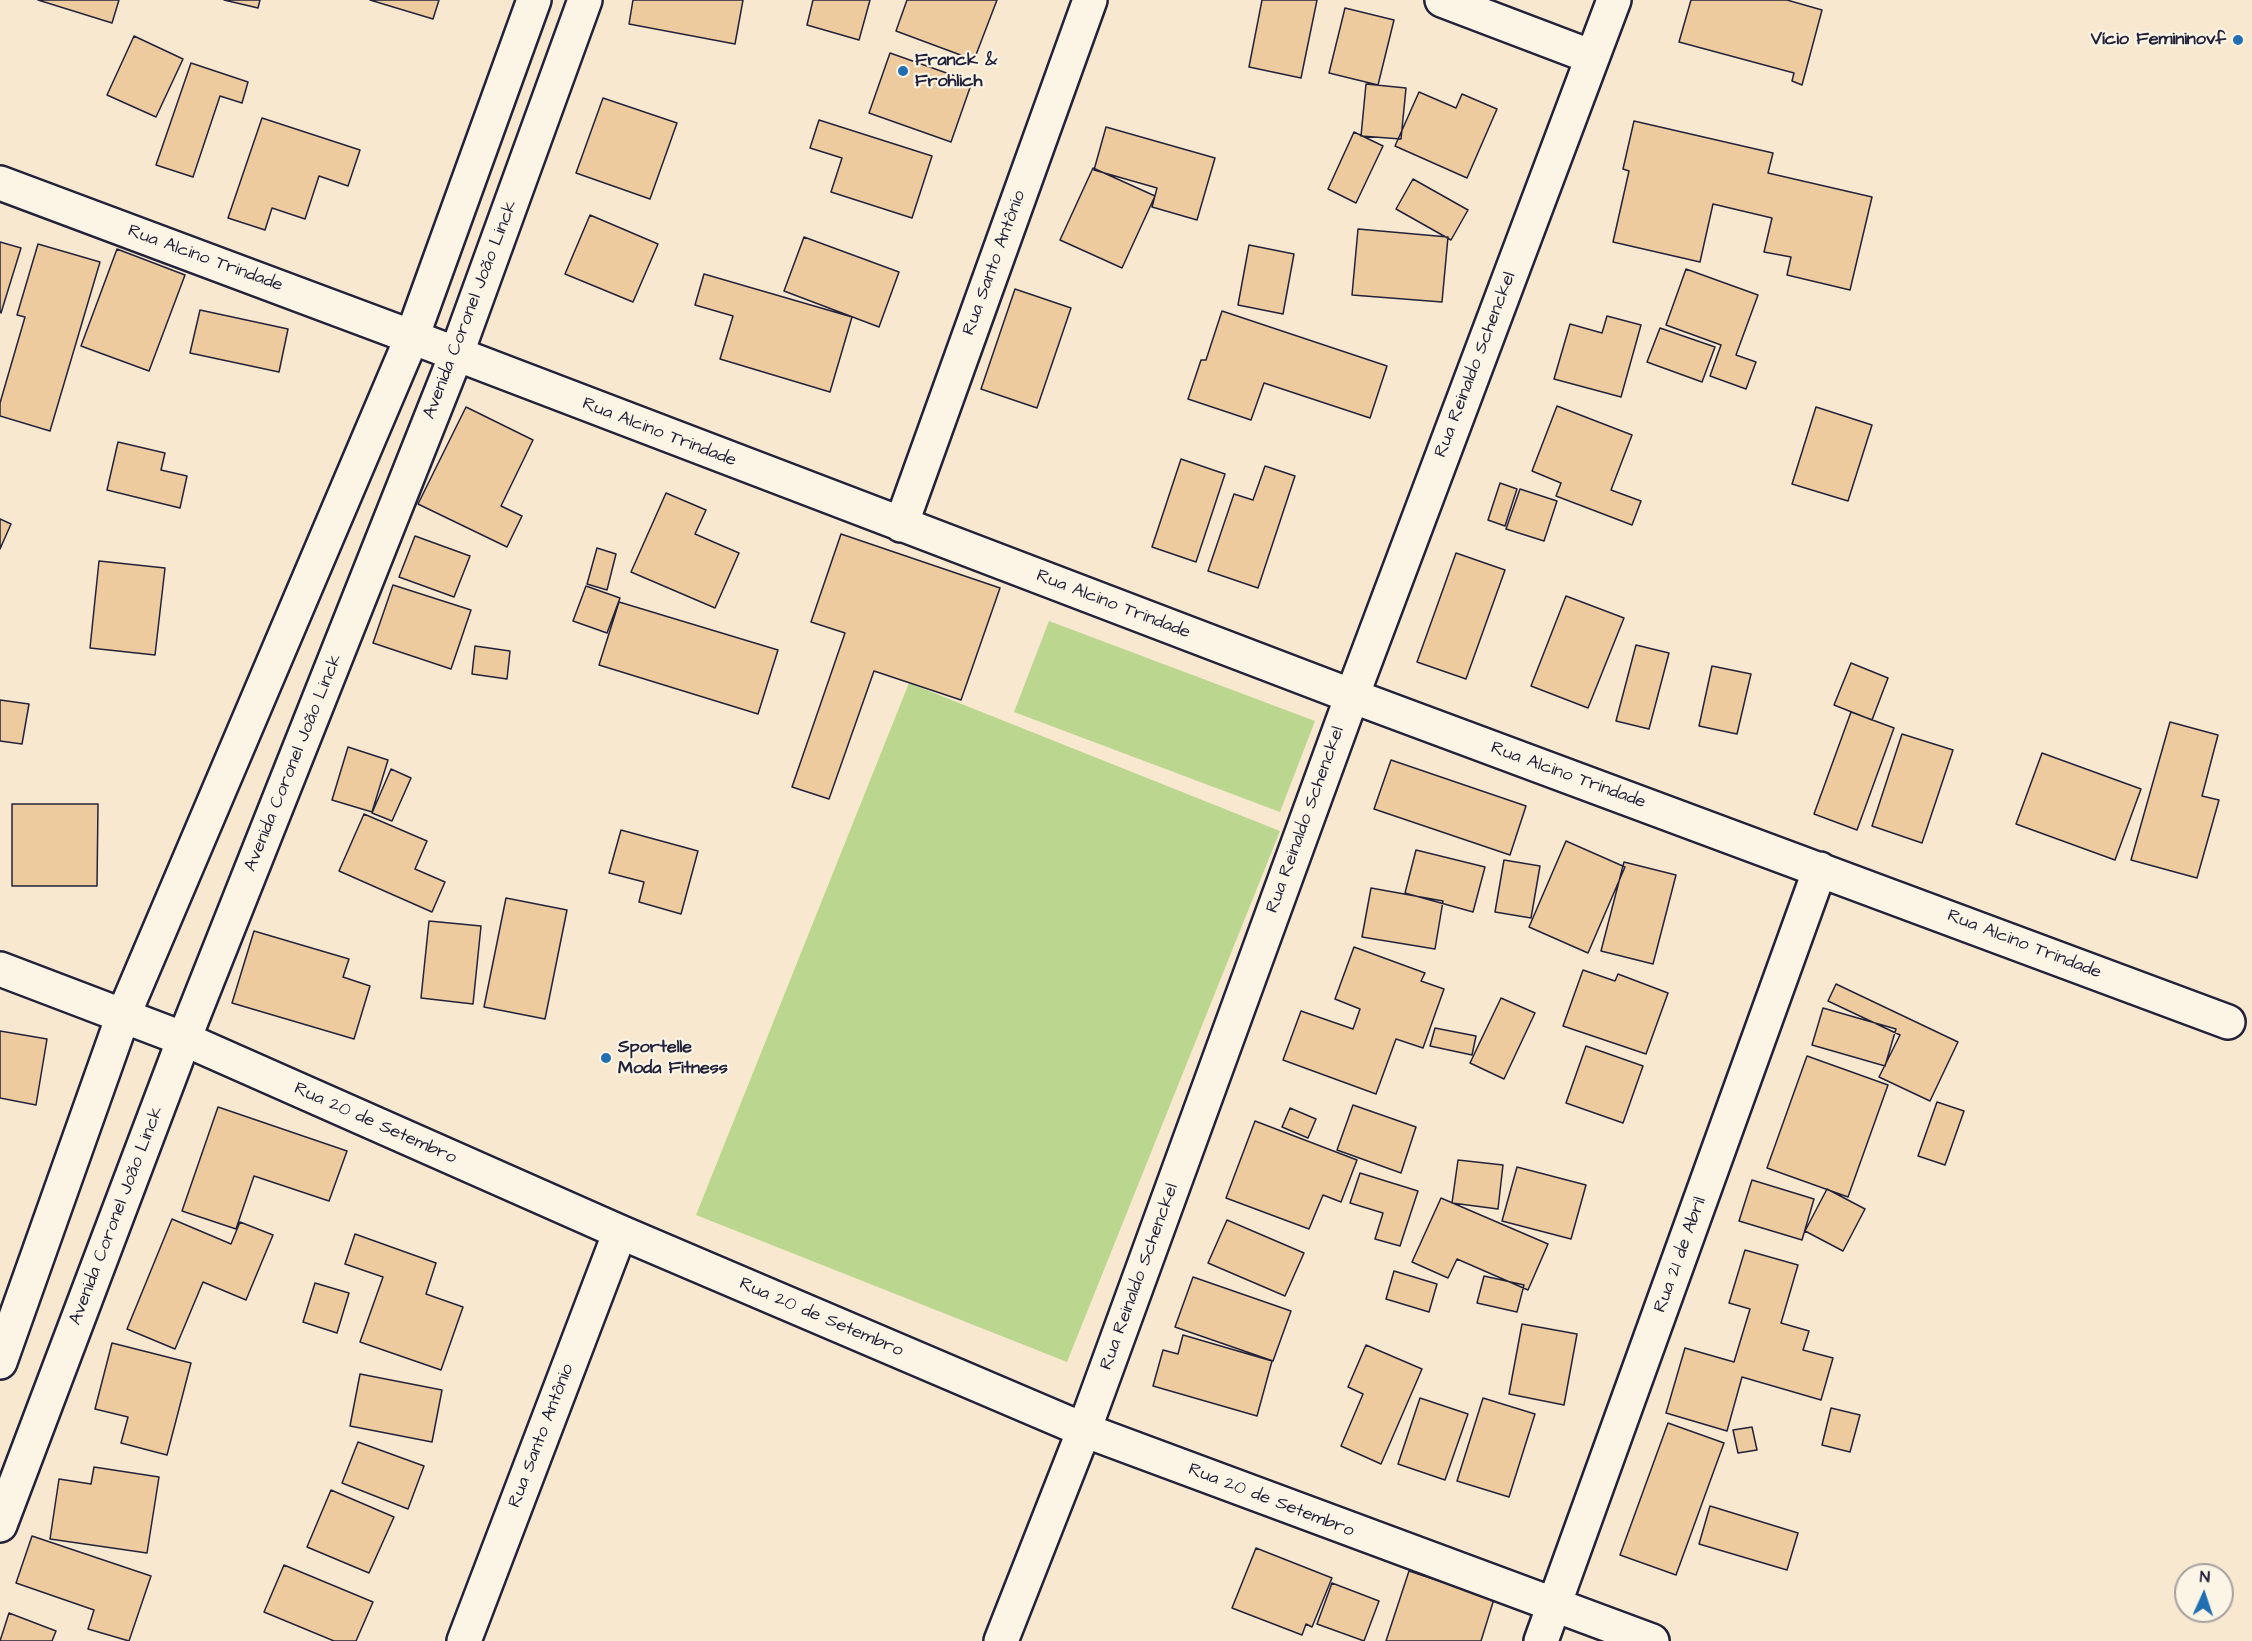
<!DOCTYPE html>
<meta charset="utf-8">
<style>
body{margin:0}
#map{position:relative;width:2252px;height:1641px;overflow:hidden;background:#f8e8d0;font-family:"Architects Daughter",sans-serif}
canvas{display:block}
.north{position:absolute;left:2174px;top:1563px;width:60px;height:60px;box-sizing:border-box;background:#fcf5e5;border:2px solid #a5a1a1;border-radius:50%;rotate:3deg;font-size:16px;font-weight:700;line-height:24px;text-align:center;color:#22223b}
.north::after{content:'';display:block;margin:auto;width:21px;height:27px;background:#1f6fb2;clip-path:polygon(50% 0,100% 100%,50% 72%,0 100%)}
</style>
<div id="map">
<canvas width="2252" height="1641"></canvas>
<div class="north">N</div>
</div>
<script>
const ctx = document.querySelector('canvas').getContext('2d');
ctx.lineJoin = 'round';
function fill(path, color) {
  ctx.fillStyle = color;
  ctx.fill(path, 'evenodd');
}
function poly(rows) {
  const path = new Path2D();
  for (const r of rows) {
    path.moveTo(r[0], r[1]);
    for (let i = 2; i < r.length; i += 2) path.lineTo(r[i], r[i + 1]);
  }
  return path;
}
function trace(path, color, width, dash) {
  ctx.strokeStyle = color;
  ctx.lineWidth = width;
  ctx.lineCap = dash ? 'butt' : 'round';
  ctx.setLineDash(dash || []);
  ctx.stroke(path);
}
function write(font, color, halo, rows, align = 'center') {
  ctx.font = font + ' "Architects Daughter",sans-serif';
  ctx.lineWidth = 4.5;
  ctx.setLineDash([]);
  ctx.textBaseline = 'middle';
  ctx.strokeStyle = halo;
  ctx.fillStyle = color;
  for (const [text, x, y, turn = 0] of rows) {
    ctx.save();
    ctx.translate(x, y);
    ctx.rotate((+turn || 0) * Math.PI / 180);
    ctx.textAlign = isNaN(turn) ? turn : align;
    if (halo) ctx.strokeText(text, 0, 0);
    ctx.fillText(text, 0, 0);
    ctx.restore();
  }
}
fill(poly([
 [1049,621,1315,721,1280,812,1014,712],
 [909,683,1280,831,1067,1362,696,1215]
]), '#bbd78f');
const building = poly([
 [38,0,119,0,112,23,38,0],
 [224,0,260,0,258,8,224,0],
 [370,0,439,0,433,19,370,0],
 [633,0,743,0,735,44,629,24,633,0],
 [813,0,870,0,859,40,807,25,813,0],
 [907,0,997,0,974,60,896,31,907,0],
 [1262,0,1317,0,1301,78,1249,67,1262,0],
 [1691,0,1787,0,1822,10,1802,85,1792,81,1794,73,1679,42,1691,0],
 [1345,8,1394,20,1378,85,1329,73,1345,8],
 [134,36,183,59,156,117,107,95,134,36],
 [890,53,972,82,951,142,869,113,890,53],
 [191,63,248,82,242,103,220,96,193,177,156,165,191,63],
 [1366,84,1406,88,1401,139,1361,136,1366,84],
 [1419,92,1456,108,1462,94,1497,109,1467,178,1395,146,1419,92],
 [603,98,677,123,650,199,576,173,603,98],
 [262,118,360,150,348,186,319,176,305,219,272,208,265,230,228,218,262,118],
 [819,120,932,156,912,218,831,192,842,158,810,148,819,120],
 [1634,121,1773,153,1768,173,1872,197,1850,290,1787,275,1791,257,1764,252,1772,218,1713,204,1700,262,1613,242,1629,171,1623,169,1634,121],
 [1106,127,1215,158,1197,220,1152,207,1157,188,1094,170,1106,127],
 [1354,132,1383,146,1356,203,1328,189,1354,132],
 [1093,168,1155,196,1122,268,1060,240,1093,168],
 [1413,179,1468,210,1451,240,1396,209,1413,179],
 [590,215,658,244,633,302,565,274,590,215],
 [1358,229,1448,237,1442,302,1352,295,1358,229],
 [804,237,899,272,879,327,784,291,804,237],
 [0,242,21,248,1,313,0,312,0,242],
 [38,244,100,262,50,431,0,416,0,403,25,317,17,315,38,244],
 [1249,245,1294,254,1283,314,1238,305,1249,245],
 [117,249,185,275,149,371,81,346,117,249],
 [1686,269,1758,295,1736,355,1756,362,1746,389,1710,376,1721,345,1666,325,1686,269],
 [704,274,852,317,830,392,720,359,733,316,695,305,704,274],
 [1015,289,1071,308,1037,408,981,389,1015,289],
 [200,310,288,329,279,372,190,353,200,310],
 [1222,311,1387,366,1370,418,1264,383,1251,420,1188,399,1201,360,1206,360,1222,311],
 [1607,316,1641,325,1621,397,1554,379,1570,324,1602,333,1607,316],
 [1660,328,1715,347,1702,382,1647,362,1660,328],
 [1557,406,1632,435,1611,490,1641,501,1632,525,1556,496,1561,483,1532,471,1557,406],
 [466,407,533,440,501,506,522,516,507,547,418,504,466,407],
 [1816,407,1872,425,1848,501,1792,484,1816,407],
 [118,442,165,453,161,470,187,476,180,508,107,490,118,442],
 [1181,459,1225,474,1196,562,1152,547,1181,459],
 [1265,466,1295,476,1258,588,1208,571,1234,494,1253,500,1265,466],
 [1500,483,1517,489,1505,526,1488,520,1500,483],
 [1520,489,1557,501,1544,541,1506,529,1520,489],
 [666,493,706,510,695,534,739,553,715,608,631,572,666,493],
 [0,519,11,524,0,549,0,519],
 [841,534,1000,588,961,700,874,671,829,799,792,787,845,633,811,622,841,534],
 [415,536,470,556,454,597,399,577,415,536],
 [597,548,616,554,607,590,587,584,597,548],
 [1456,553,1505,570,1466,679,1417,662,1456,553],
 [99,561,165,568,155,655,90,648,99,561],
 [393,585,471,610,451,669,373,643,393,585],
 [586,586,620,598,607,633,573,621,586,586],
 [1566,596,1624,618,1588,708,1531,686,1566,596],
 [619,602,778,650,758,714,599,665,619,602],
 [1636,645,1669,653,1649,729,1616,721,1636,645],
 [475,646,510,651,507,679,472,674,475,646],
 [1851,663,1888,678,1872,720,1834,705,1851,663],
 [1712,666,1751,674,1737,734,1699,726,1712,666],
 [0,700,29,704,22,744,0,741,0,700],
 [1851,712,1894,728,1857,830,1814,814,1851,712],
 [2170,722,2218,735,2202,796,2219,800,2197,878,2131,860,2170,722],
 [1902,734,1953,750,1922,843,1872,826,1902,734],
 [348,747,388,760,372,812,332,800,348,747],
 [2042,753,2141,789,2115,860,2016,824,2042,753],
 [1391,760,1526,806,1510,855,1374,809,1391,760],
 [391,769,411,778,392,821,372,813,391,769],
 [12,804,98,804,97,886,12,886,12,804],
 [364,814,427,841,415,869,445,882,432,912,339,871,364,814],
 [621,830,698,851,681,914,639,902,644,882,609,873,621,830],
 [1566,841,1625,867,1588,953,1529,927,1566,841],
 [1416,850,1485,867,1473,912,1405,893,1416,850],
 [1504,860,1540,866,1531,918,1495,912,1504,860],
 [1624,862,1676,875,1653,964,1601,951,1624,862],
 [1371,888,1443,901,1435,949,1362,937,1371,888],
 [506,898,567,910,545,1019,484,1007,506,898],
 [429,921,481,926,473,1004,421,998,429,921],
 [254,931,349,959,343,977,370,986,354,1039,232,1003,254,931],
 [1354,947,1425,973,1421,981,1444,989,1423,1048,1396,1039,1376,1094,1283,1060,1301,1011,1353,1029,1360,1009,1335,999,1354,947],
 [1583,970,1615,981,1618,974,1668,993,1646,1054,1563,1026,1583,970],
 [1836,984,1958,1042,1930,1101,1879,1077,1900,1035,1828,1001,1836,984],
 [1501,998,1535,1013,1504,1079,1470,1063,1501,998],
 [1823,1008,1896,1029,1885,1066,1812,1045,1823,1008],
 [1435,1028,1476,1036,1472,1055,1430,1046,1435,1028],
 [0,1031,47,1039,36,1105,0,1098,0,1031],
 [1586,1046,1643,1066,1623,1123,1566,1103,1586,1046],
 [1807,1056,1888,1085,1848,1197,1767,1168,1807,1056],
 [1937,1102,1964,1111,1945,1165,1918,1156,1937,1102],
 [1353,1105,1416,1127,1401,1173,1337,1150,1353,1105],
 [218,1107,347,1151,329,1201,254,1176,236,1229,182,1211,218,1107],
 [1290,1108,1316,1119,1308,1138,1282,1127,1290,1108],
 [1255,1121,1357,1160,1341,1202,1323,1195,1309,1229,1226,1198,1255,1121],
 [1458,1160,1503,1165,1498,1209,1452,1203,1458,1160],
 [1517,1167,1586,1185,1571,1239,1502,1221,1517,1167],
 [1360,1173,1418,1191,1400,1246,1375,1239,1383,1213,1350,1203,1360,1173],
 [1752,1180,1814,1199,1802,1240,1739,1221,1752,1180],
 [1827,1189,1865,1209,1843,1251,1805,1231,1827,1189],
 [1441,1198,1548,1244,1528,1290,1457,1259,1448,1278,1412,1262,1441,1198],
 [172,1219,231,1244,240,1222,273,1235,246,1300,203,1282,175,1349,127,1329,172,1219],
 [1227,1220,1304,1253,1285,1296,1208,1263,1227,1220],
 [355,1234,436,1263,426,1294,463,1307,441,1370,360,1342,383,1277,345,1264,355,1234],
 [1745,1250,1798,1265,1781,1323,1809,1331,1803,1350,1833,1358,1821,1400,1742,1377,1727,1431,1666,1413,1685,1348,1734,1362,1750,1309,1729,1303,1745,1250],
 [1394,1271,1437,1284,1429,1312,1386,1299,1394,1271],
 [1484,1276,1524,1285,1517,1312,1477,1303,1484,1276],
 [1193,1277,1291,1311,1273,1361,1175,1327,1193,1277],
 [315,1283,349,1293,337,1333,303,1322,315,1283],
 [1522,1324,1577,1334,1564,1405,1509,1394,1522,1324],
 [1183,1335,1272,1361,1257,1416,1153,1386,1163,1350,1178,1354,1183,1335],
 [112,1343,191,1363,167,1455,121,1443,128,1417,95,1409,112,1343],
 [1366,1345,1422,1369,1381,1464,1341,1446,1363,1394,1348,1387,1366,1345],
 [360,1374,442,1390,432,1442,350,1426,360,1374],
 [1420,1398,1468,1414,1445,1480,1398,1464,1420,1398],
 [1483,1398,1535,1414,1509,1497,1457,1481,1483,1398],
 [1831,1408,1860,1415,1850,1452,1822,1445,1831,1408],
 [1668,1423,1724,1443,1676,1575,1620,1555,1668,1423],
 [1752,1427,1757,1450,1738,1453,1733,1430,1752,1427],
 [358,1442,424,1466,408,1509,342,1483,358,1442],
 [94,1467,159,1477,147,1553,50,1539,59,1479,91,1484,94,1467],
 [331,1490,394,1517,369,1573,307,1547,331,1490],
 [1710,1506,1798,1533,1787,1570,1699,1544,1710,1506],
 [32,1536,151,1576,129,1641,88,1629,94,1610,16,1583,32,1536],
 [1256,1548,1332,1578,1312,1627,1306,1624,1302,1635,1232,1608,1256,1548],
 [284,1565,373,1602,356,1641,334,1641,264,1612,284,1565],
 [1409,1571,1494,1599,1481,1641,1386,1641,1409,1571],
 [1332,1583,1379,1601,1364,1641,1317,1624,1332,1583],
 [9,1613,56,1631,52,1641,0,1641,9,1613]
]);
fill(building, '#edcb9e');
trace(building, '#22223b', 1.5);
const minor = poly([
 [1442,0,1592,57],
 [0,183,412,337,1352,696,2228,1022],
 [901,525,1090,0],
 [0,969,184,1039,620,1232,1084,1430,1652,1641],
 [464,1641,620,1232],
 [1001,1641,1084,1430,1352,696,1614,0],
 [1541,1641,1820,869]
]);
const major = poly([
 [0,1362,123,1016,412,337,534,0],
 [0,1525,184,1039,456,355,585,0]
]);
trace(minor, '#22223b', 38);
trace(major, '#22223b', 38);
trace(minor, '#fcf5e5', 33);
trace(major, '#fcf5e5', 33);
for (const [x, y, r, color] of [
 [2238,40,6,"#1f6fb2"],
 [903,71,6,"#1f6fb2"],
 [606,1058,6,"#1f6fb2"]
]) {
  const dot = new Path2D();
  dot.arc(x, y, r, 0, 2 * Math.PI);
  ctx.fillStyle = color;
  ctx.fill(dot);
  trace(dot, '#fcf5e5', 2);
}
write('bold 18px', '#22223b', '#fcf5e5', [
 ["Vício Femininovf",2226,40,"right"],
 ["Franck &",915,61],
 ["Frohlich",915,82],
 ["Sportelle",618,1048],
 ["Moda Fitness",618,1069]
], 'left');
write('18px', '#22223b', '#fcf5e5', [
 ["Rua Alcino Trindade",205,259,20],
 ["Rua Santo Antônio",995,263,-70],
 ["Avenida Coronel João Linck",471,310,-69],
 ["Rua Reinaldo Schenckel",1476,365,-69],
 ["Rua Alcino Trindade",659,433,21],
 ["Rua Alcino Trindade",1113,605,21],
 ["Avenida Coronel João Linck",294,763,-68],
 ["Rua Alcino Trindade",1568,776,20],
 ["Rua Reinaldo Schenckel",1306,820,-70],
 ["Rua Alcino Trindade",2024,945,21],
 ["Rua 20 de Setembro",375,1124,24],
 ["Avenida Coronel João Linck",117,1216,-69],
 ["Rua 21 de Abril",1681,1255,-70],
 ["Rua Reinaldo Schenckel",1140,1277,-70],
 ["Rua 20 de Setembro",821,1318,23],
 ["Rua Santo Antônio",542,1436,-69],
 ["Rua 20 de Setembro",1271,1501,21]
]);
</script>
